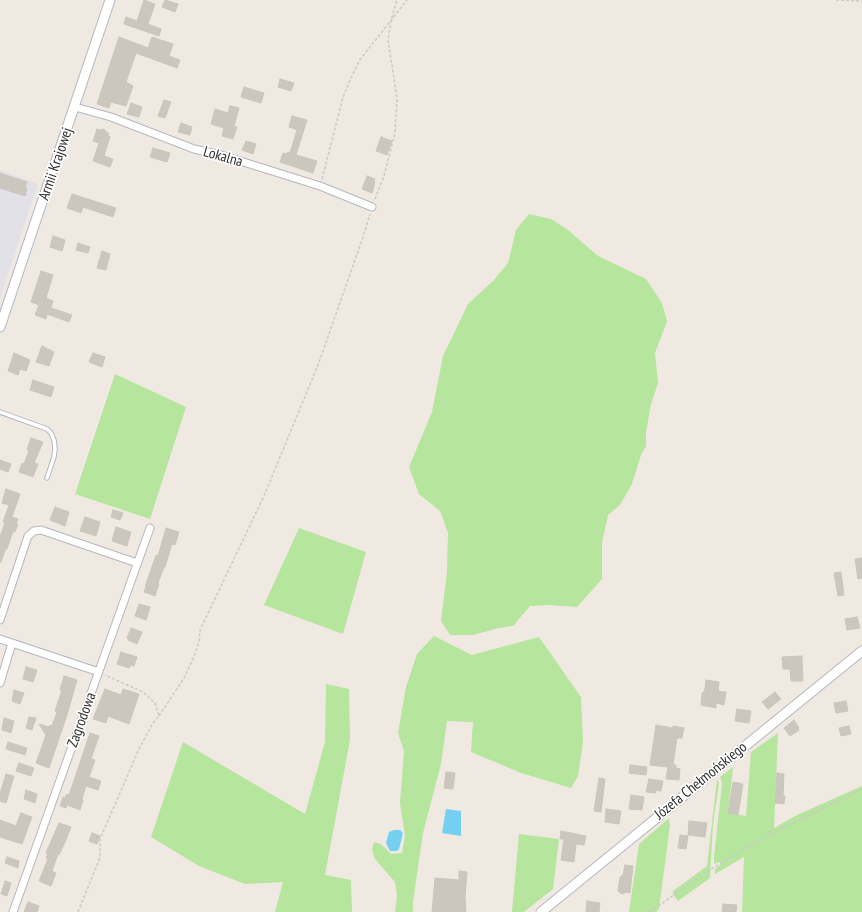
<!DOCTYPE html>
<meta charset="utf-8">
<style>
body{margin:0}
canvas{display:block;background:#efe9e1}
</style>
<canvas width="862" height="912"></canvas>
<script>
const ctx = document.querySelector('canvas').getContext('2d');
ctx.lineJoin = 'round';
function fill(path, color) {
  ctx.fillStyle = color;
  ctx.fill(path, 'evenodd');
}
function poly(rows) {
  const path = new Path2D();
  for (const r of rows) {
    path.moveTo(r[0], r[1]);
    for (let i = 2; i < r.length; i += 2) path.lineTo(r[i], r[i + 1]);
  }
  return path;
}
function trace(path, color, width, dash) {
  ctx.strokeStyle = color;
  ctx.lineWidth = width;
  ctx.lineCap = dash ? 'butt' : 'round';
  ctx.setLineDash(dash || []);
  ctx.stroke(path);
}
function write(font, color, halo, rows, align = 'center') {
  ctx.font = font + ' "PT Sans Narrow",sans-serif';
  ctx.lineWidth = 3.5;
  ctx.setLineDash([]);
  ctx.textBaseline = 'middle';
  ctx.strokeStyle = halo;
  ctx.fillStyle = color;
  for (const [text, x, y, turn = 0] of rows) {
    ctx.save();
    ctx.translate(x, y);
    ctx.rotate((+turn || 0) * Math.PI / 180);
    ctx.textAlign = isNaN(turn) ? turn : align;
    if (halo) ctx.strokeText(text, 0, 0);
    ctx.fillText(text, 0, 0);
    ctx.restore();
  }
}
fill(poly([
 [0,170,38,184,0,298]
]), '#e3e1e8');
fill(poly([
 [529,214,551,219,568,230,598,256,646,279,662,303,667,321,655,353,658,383,651,404,646,432,646,446,641,455,632,484,620,505,608,515,602,543,602,579,577,607,549,605,530,606,513,626,499,628,473,635,450,635,441,621,447,572,448,533,440,511,419,494,409,467,432,412,443,356,468,304,493,281,508,263,516,230],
 [115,374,186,407,150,519,75,494],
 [299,528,366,552,343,634,264,605],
 [434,636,472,655,539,637,581,697,583,742,578,776,571,788,521,773,471,752,473,722,447,721,441,764,423,833,413,902,413,912,395,912,397,896,395,882,375,859,372,850,374,842,381,844,391,854,402,853,405,836,400,803,404,751,398,733,406,687,417,654],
 [326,684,349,689,350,740,325,875,351,880,352,912,275,912,283,882,245,884,199,866,151,837,183,742,305,814,325,742],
 [778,733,774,828,797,815,862,786,862,912,742,912,744,857,715,874,715,869,720,865,721,863,720,862,714,864,714,857,722,784,720,777,733,767,728,813,746,816,751,752],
 [717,779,719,784,713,824,710,878,678,901,673,894,673,891,707,866],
 [669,818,670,825,659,909,656,912,629,912,639,844],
 [519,834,559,839,553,889,524,912,512,912]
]), '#b6e59e');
fill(poly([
 [446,809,461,811,461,836,442,833],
 [394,830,400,830,403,833,399,849,397,851,390,851,386,843,389,832]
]), '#75cff0');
const building = poly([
 [144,0,155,4,148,24,161,29,159,36,124,24,126,17,137,21,144,0],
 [165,0,178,4,175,12,162,7,165,0],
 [119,37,148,48,152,37,173,44,169,56,180,60,177,68,136,53,126,82,133,86,126,106,111,102,109,108,97,104,119,37],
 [280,79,294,83,291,91,278,87,280,79],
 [244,87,264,93,261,103,241,97,244,87],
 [164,100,171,102,165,118,158,116,164,100],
 [131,103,142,107,139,117,127,114,131,103],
 [230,106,239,108,234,126,237,127,233,139,222,136,224,128,211,124,215,109,228,113,230,106],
 [292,116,307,120,296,155,317,161,313,173,280,162,283,153,287,154,288,152,290,153,297,130,289,127,292,116],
 [181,123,192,127,190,135,178,132,181,123],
 [97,129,100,130,104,129,106,132,109,133,108,136,110,137,104,156,113,159,110,167,93,161,99,143,93,141,97,129],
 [381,137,392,141,387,155,376,151,381,137],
 [246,141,256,144,253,154,242,150,246,141],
 [153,148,170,153,167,162,150,157,153,148],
 [0,173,27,182,25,187,27,188,25,196,0,188,0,173],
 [367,176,375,179,374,181,375,182,372,193,362,189,367,176],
 [72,194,116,208,113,217,83,207,81,213,67,208,72,194],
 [53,236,65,240,62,251,50,247,53,236],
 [78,243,90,247,88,253,76,250,78,243],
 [102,251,110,254,106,270,97,268,102,251],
 [41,271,53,275,46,298,53,301,51,308,72,315,69,322,47,314,46,319,35,315,39,305,31,302,41,271],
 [42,346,54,352,49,366,36,362,42,346],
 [14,353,30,360,26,371,20,369,18,375,8,371,14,353],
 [93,353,105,357,102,367,89,362,93,353],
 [33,380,54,387,51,397,30,390,33,380],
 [31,438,43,442,34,463,38,464,33,477,19,472,22,463,24,464,29,451,27,450,31,438],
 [0,460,11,464,8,472,0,469,0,460],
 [6,489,20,494,12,517,18,519,16,524,18,524,15,532,13,531,7,549,6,548,1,562,0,562,0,537,5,523,3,522,9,505,2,503,6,489],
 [55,507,69,512,65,526,50,520,55,507],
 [113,510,123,513,120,520,111,517,113,510],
 [85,517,100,522,96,536,80,531,85,517],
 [116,527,131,532,127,546,112,541,116,527],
 [166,528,179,532,175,545,172,544,165,567,164,567,158,583,159,584,155,596,144,592,146,587,145,587,156,555,158,556,166,528],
 [862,558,862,578,858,579,855,559,862,558],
 [841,572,844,595,838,596,834,573,841,572],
 [139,604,150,607,146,620,135,616,139,604],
 [857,617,860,628,847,630,845,619,857,617],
 [131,628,142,632,137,644,128,640,128,639,127,638,131,628],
 [121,652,137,657,134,666,131,665,129,668,117,664,121,652],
 [802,656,803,681,791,681,790,669,783,669,782,657,802,656],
 [26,667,37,670,33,682,23,679,26,667],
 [64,676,77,680,67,715,49,768,36,763,46,735,39,724,49,727,50,725,52,726,57,712,55,711,62,690,60,690,64,676],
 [706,680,719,682,718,691,726,692,724,705,716,703,716,708,701,705,702,693,703,693,705,689,706,680],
 [105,689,121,695,123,689,139,694,129,724,108,716,106,723,93,719,105,689],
 [14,690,24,693,20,704,12,701,14,690],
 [775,692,781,699,768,709,762,702,775,692],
 [846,701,848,711,836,713,834,703,846,701],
 [737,709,751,711,749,723,735,721,737,709],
 [29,717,36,718,32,730,26,728,29,717],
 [4,718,14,721,11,733,2,730,4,718],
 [794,720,799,728,798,728,799,730,790,736,784,728,794,720],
 [656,725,672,728,673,726,684,728,682,738,677,738,673,765,676,765,676,768,680,769,679,780,666,779,668,767,650,765,656,725],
 [849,726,851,734,841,736,839,728,849,726],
 [90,733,99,736,91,759,95,760,89,777,101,781,98,790,86,786,82,799,83,800,80,810,67,805,66,808,60,806,63,797,65,798,67,794,69,795,90,733],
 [8,742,27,748,25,755,6,749,8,742],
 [19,763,34,768,31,776,16,771,19,763],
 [630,765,647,767,646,775,629,773,630,765],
 [446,772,455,773,453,789,444,788,446,772],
 [777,773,784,774,783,796,785,796,784,804,775,803,777,773],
 [6,774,14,776,6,803,0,801,0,794,6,774],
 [599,778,605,779,601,812,594,811,599,778],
 [649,779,663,781,661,791,656,790,656,793,646,792,649,779],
 [733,782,743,784,738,815,728,813,733,782],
 [26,790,37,794,35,803,24,799,26,790],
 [631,795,644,797,642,810,629,809,631,795],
 [606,809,621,811,619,824,605,822,606,809],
 [21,813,32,817,22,844,0,837,0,820,16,826,21,813],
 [689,821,707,823,705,837,688,835,689,821],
 [59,823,71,827,66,840,59,855,58,854,52,871,56,873,51,886,39,881,48,859,46,858,48,854,46,853,59,823],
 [561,831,586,836,584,845,576,844,574,862,561,860,564,839,560,839,561,831],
 [92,833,100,836,97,844,89,841,92,833],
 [680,835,688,836,686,849,678,848,680,835],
 [7,857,19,861,18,868,5,863,7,857],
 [625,865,633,866,630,893,626,892,623,894,620,893,618,891,620,877,623,875,625,865],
 [459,871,467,872,465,897,466,912,432,912,435,878,459,880,459,871],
 [5,881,11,883,7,896,1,894,5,881],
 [587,901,600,903,599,912,586,912,587,901],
 [28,902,39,906,37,912,24,912,28,902],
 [723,904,737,905,736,912,722,912,723,904]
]);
fill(building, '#cbc7bf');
trace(building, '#cbc5ba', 1);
const service = poly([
 [0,412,47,429,51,433,54,440,55,449,54,457,47,478]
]);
const minor = poly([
 [75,107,111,117,194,149,221,155,320,186,372,207],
 [0,620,28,536,34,531,41,530,137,563],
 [0,639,99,672],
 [0,683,12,643],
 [13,912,150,528]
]);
const tertiary = poly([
 [0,327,110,0],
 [541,912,862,651]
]);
trace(service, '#b4b7c1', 5.5);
trace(minor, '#b4b7c1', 9);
trace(tertiary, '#b4b7c1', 11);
trace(poly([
 [836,0,862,1],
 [322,179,343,97,352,76,359,61,407,0],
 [375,199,384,176,395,133,397,98,388,40,391,21,397,0],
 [159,716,184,678,193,659,199,642,200,630,264,496,318,365,362,240,370,214],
 [78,912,100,858,100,839,139,749,153,723,159,716,155,703,143,692,105,675],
 [650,912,703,874,743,850,774,832,862,789]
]), '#c9c9c9', 1.5, [3, 2]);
trace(service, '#fff', 3.5);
trace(minor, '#fff', 7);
trace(tertiary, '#fff', 9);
write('15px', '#2e2e2e', '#fff', [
 ["Lokalna",223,157,16],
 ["Armii Krajowej",56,164,-71],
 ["Zagrodowa",82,720,-70],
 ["Józefa Chełmońskiego",701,781,-39]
]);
</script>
